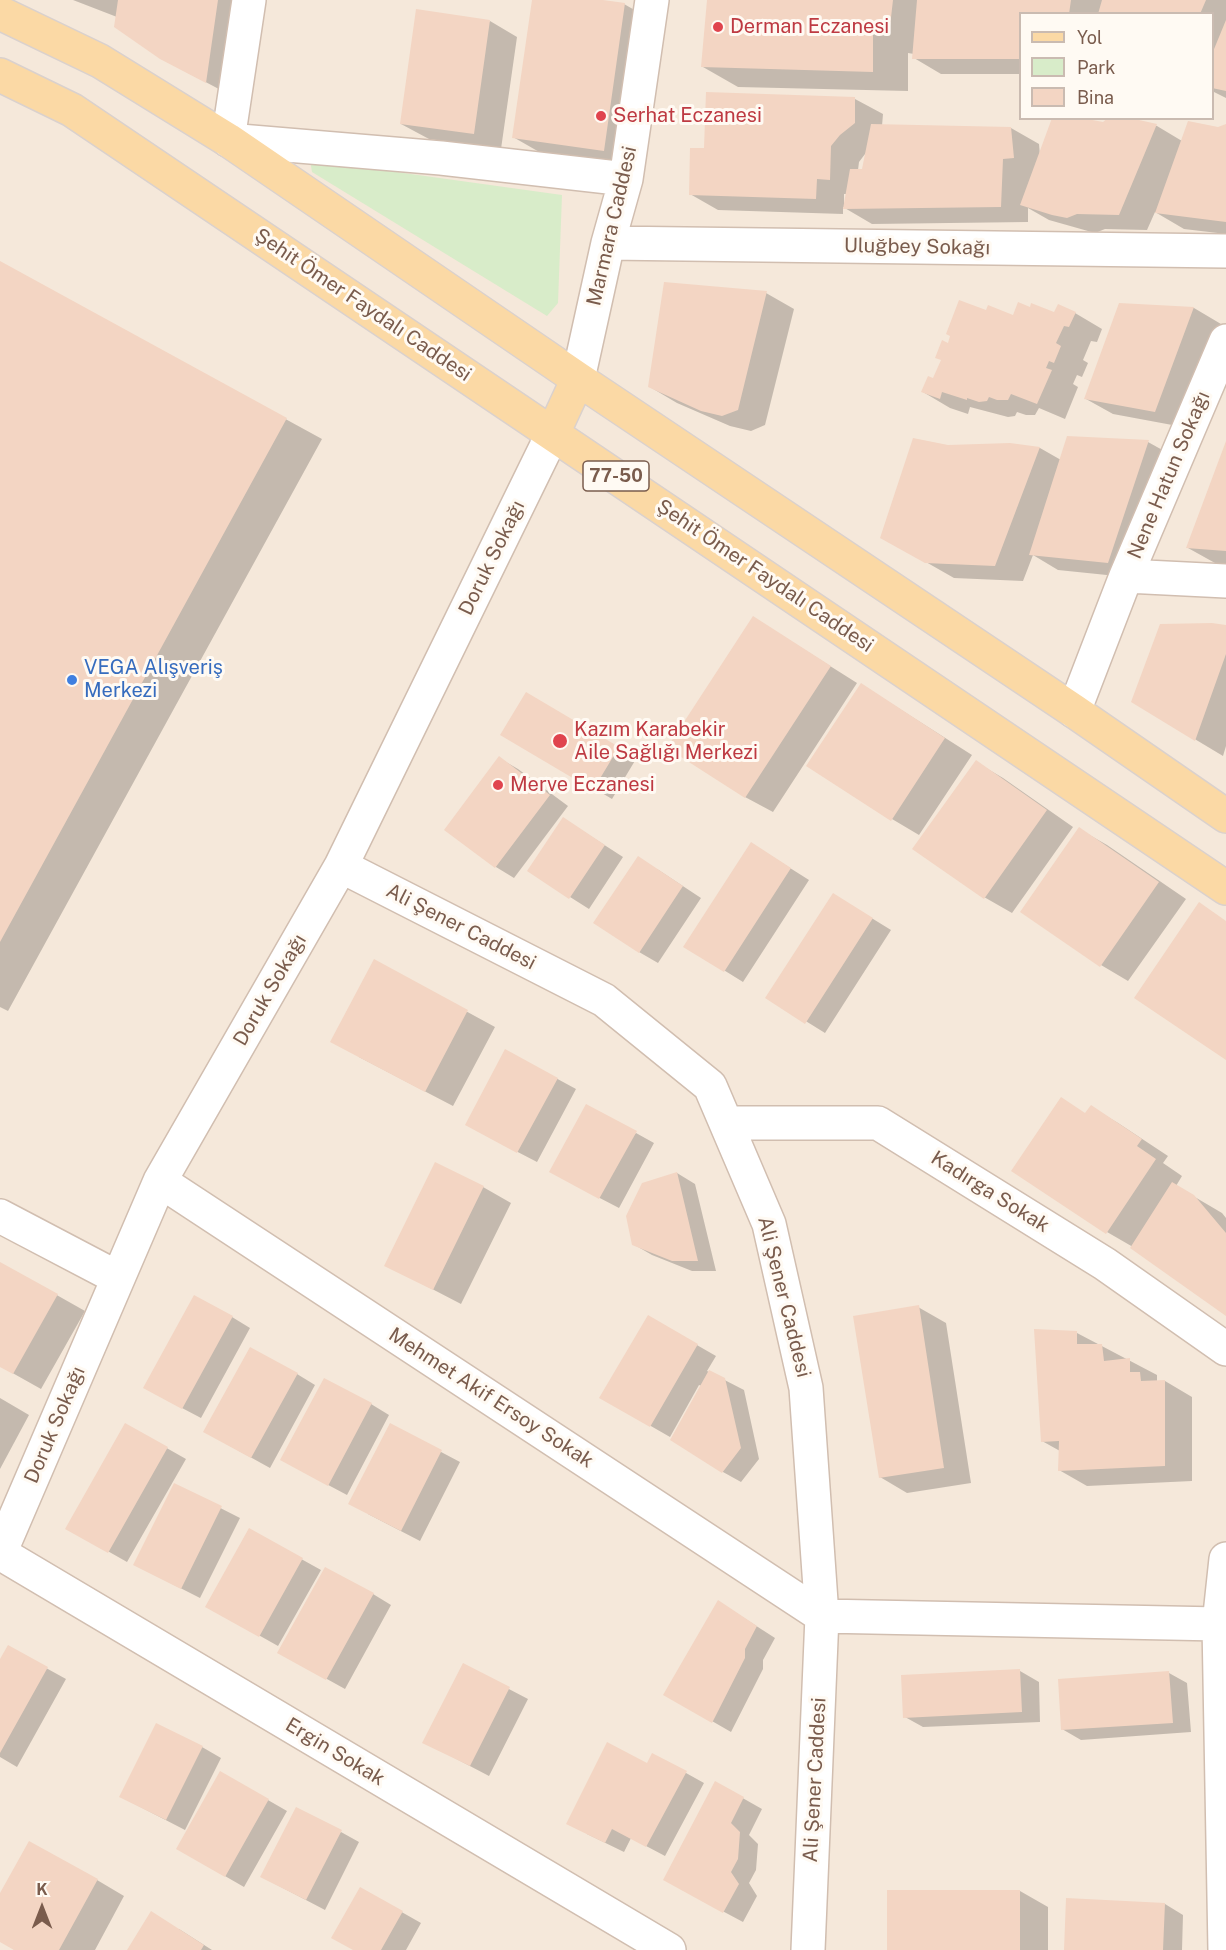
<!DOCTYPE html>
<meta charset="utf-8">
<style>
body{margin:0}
#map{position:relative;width:1226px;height:1950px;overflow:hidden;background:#fdf6ec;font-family:"Public Sans",sans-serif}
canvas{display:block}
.legend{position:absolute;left:1019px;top:12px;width:195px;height:108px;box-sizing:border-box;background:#fffaf3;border:2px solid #cabbb1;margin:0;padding:8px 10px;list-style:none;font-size:18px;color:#7a5c4d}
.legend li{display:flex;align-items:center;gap:12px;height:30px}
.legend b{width:30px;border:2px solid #cabbb1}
.north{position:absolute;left:12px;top:1878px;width:60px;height:60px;-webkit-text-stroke:4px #fffaf3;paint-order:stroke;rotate:0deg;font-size:16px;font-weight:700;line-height:24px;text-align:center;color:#7a5c4d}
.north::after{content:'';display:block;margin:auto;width:21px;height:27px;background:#7a5c4d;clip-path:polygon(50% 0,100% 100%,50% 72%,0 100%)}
</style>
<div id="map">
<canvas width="1226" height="1950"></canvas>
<ul class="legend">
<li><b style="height:8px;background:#fbd9a5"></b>Yol</li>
<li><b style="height:16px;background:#d8ecc9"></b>Park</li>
<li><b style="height:16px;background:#f3d5c3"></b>Bina</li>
</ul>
<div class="north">K</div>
</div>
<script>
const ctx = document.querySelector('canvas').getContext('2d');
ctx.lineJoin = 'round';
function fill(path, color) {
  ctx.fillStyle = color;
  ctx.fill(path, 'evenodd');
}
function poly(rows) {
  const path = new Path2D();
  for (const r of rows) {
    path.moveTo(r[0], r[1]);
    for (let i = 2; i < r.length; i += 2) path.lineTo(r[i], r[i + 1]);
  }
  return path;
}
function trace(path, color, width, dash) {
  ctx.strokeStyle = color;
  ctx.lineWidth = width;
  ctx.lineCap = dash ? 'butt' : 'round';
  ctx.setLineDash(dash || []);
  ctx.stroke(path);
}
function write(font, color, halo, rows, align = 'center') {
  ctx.font = font + ' "Public Sans",sans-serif';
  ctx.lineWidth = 6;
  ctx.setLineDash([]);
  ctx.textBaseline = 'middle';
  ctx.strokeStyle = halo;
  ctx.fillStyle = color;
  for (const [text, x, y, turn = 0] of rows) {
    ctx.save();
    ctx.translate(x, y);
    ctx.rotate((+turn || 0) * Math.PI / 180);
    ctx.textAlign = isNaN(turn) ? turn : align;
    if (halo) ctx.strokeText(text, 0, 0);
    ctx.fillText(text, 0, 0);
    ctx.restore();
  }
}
fill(poly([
 [0,0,1226,0,1226,1950,0,1950],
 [1020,14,1212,14,1212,118,1020,118]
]), '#f5e8da');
fill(poly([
 [310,160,562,195,558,303,547,316,312,172]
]), '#d8ecc9');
fill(poly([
 [73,0,248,0,234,97,160,58,117,17],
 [533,0,593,0,624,4,652,20,631,166,541,153,513,137],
 [709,0,1226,0,1226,98,1212,91,1212,14,1020,14,1020,74,941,74,914,58,914,54,908,53,908,91,738,87,703,67],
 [490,21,517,37,501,149,429,139,401,124],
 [707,94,855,99,883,114,882,126,1011,128,1039,144,1040,156,1103,123,1123,118,1157,126,1182,141,1226,125,1226,234,1184,229,1155,212,1147,230,1105,229,1095,233,1049,220,1028,208,1028,222,872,224,843,207,843,214,718,210,690,194,705,149],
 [868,150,863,170,858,170,859,162],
 [844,194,847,194,846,204,844,204],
 [0,263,322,439,8,1011,0,1007],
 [766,293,794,309,765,425,751,431,730,426,677,403,650,387],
 [1120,304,1194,308,1221,324,1183,427,1113,414,1086,399],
 [1031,309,1055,314,1075,313,1102,329,1097,342,1091,341,1083,360,1088,363,1082,377,1077,375,1073,384,1078,387,1065,419,1039,408,1035,415,1026,415,1017,412,1015,416,1008,417,970,407,968,414,950,408,923,392,934,380,949,345,987,312,1014,317],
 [1148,442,1175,457,1136,578,1058,570,1033,555,1023,581,954,578,882,537,948,446,1010,445,1040,448,1061,460],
 [1226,445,1226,565,1215,563,1188,548],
 [754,618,857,683,773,812,745,797],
 [1226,627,1226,746,1223,756,1133,702],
 [862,685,972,755,919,835,892,819],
 [526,694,636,759,612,799,503,734],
 [499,758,518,769,568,806,514,878,496,867],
 [976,762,1003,778,1073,827,1012,913,984,897],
 [564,819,623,857,589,909,529,871],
 [1079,829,1107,845,1186,899,1128,981,1101,965],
 [752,844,809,880,743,982,685,946],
 [657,869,701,898,658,963,639,952],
 [852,906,891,930,825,1033,767,997],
 [374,961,495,1027,453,1106,359,1057],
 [506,1051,576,1089,537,1162,485,1135],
 [1091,1107,1118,1123,1168,1156,1163,1163,1182,1176,1176,1186,1222,1213,1226,1218,1226,1314,1133,1247,1107,1232,1087,1114],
 [636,1133,654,1143,619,1208,569,1182],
 [677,1173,695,1184,716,1271,692,1271,652,1255,633,1244],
 [483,1187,511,1203,461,1304,386,1265],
 [0,1263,85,1311,41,1389,0,1366],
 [918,1307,946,1323,971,1483,907,1493,880,1477],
 [232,1317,250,1328,201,1418,163,1398],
 [648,1317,716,1356,707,1371,744,1390,759,1459,741,1482,723,1472,702,1386,699,1385,670,1437,602,1398],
 [1036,1330,1077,1333,1157,1375,1157,1382,1165,1381,1192,1397,1192,1481,1087,1486,1059,1470,1060,1451,1042,1441],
 [297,1374,315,1385,270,1468,223,1442],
 [0,1398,29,1415,0,1469],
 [371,1404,389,1415,347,1495,300,1470],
 [126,1425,186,1459,127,1562,67,1528],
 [390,1425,460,1462,420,1541,368,1514],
 [175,1485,240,1518,200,1598,135,1565],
 [249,1530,321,1570,278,1646,207,1606],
 [373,1594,391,1605,345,1689,280,1653],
 [719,1602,775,1638,763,1660,763,1669,731,1732,665,1694],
 [8,1647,66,1679,17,1767,0,1757,0,1662],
 [463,1665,528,1699,489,1776,424,1742],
 [1020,1671,1039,1682,1040,1722,923,1727,905,1717],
 [1169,1673,1187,1683,1191,1732,1081,1740,1062,1729],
 [202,1747,221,1758,185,1830,121,1797],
 [648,1765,686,1773,704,1783,665,1856,631,1838,624,1852,587,1834],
 [221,1773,287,1811,244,1887,178,1849],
 [716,1783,762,1809,749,1835,758,1844,756,1870,749,1883,757,1896,743,1922,683,1890],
 [341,1832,359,1842,325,1910,262,1877],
 [97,1880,124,1896,95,1950,15,1950,0,1941,0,1896],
 [361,1889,421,1923,406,1950,355,1950],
 [889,1891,1020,1891,1048,1907,1048,1950,889,1950],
 [1165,1904,1183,1915,1182,1950,1066,1950],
 [179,1929,212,1950,128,1950]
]), '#0003');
fill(poly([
 [118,0,218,0,206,83,160,59,114,27],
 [532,0,603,0,625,3,604,151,512,138],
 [707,0,893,0,889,35,873,34,873,72,701,67],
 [917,0,1071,0,1069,14,1020,14,1020,59,912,59],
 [1102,0,1206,0,1200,14,1098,14],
 [416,9,490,20,474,134,400,124],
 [1226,20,1226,91,1212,88,1212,54],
 [706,92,855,97,855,123,840,135,831,146,830,180,817,179,816,199,689,195,690,148,704,148],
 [1052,118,1082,118,1103,122,1108,118,1130,118,1157,124,1119,215,1077,214,1067,218,1052,215,1020,205],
 [1188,121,1218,127,1226,124,1226,222,1155,213],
 [871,124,1011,127,1014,158,1003,159,1001,207,843,209,850,169,862,169],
 [0,261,287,418,0,942],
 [664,282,767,291,738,410,722,416,701,411,648,387],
 [959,300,986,310,988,305,1013,315,1018,302,1030,307,1031,303,1054,312,1058,304,1076,312,1069,327,1064,326,1056,343,1061,346,1054,363,1049,361,1046,368,1052,370,1037,404,1011,394,1008,400,997,400,989,397,987,401,979,402,967,398,967,400,942,392,940,399,921,392,928,376,933,378,941,360,935,358,942,340,948,343,950,336,946,334],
 [1119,303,1194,307,1155,412,1084,399],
 [1067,436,1149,440,1108,563,1029,555],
 [913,438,948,445,1010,443,1040,447,995,566,925,563,880,538],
 [1226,441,1226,551,1186,548],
 [753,616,831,666,745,798,667,748],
 [1212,623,1226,625,1226,654,1195,741,1131,702,1160,624],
 [861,683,945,738,891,821,806,766],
 [526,692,619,747,593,790,500,735],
 [499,756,550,795,495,868,444,830],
 [976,760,1047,810,984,899,912,849],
 [563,817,605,845,569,899,527,871],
 [1079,827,1159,882,1100,967,1020,912],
 [751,842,791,868,724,972,683,947],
 [638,856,683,886,639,953,593,923],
 [833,893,873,918,805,1024,765,998],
 [1199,902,1226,921,1226,1060,1134,998],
 [374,959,468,1010,425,1092,330,1042],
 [505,1049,558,1078,517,1153,465,1125],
 [1061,1097,1085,1113,1091,1105,1142,1139,1137,1146,1156,1159,1106,1234,1011,1171],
 [586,1104,637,1131,599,1199,549,1172],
 [435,1162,484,1186,433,1290,384,1266],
 [677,1172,698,1261,672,1261,632,1245,626,1216,642,1183],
 [1172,1182,1194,1195,1226,1233,1226,1316,1130,1248],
 [0,1262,58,1294,13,1374,0,1367],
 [194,1295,233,1316,182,1409,143,1388],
 [919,1305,944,1468,879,1478,853,1316],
 [648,1315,698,1344,650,1427,599,1398],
 [1034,1329,1077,1331,1077,1344,1102,1344,1104,1361,1130,1358,1130,1372,1140,1372,1141,1381,1165,1380,1165,1466,1058,1471,1059,1441,1041,1442],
 [250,1347,298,1373,251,1458,203,1432],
 [709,1370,725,1378,741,1448,722,1473,670,1440],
 [324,1378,372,1403,328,1486,280,1460],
 [125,1423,168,1447,108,1553,65,1529],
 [390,1423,442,1450,401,1531,348,1504],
 [174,1483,222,1506,181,1589,133,1565],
 [249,1528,303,1558,259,1637,205,1607],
 [325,1567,374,1593,326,1680,277,1653],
 [718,1600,757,1626,745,1649,745,1658,712,1723,663,1695],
 [8,1645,48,1667,0,1753,0,1659],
 [463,1663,510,1687,470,1766,422,1743],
 [1020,1669,1022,1712,903,1718,901,1675],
 [1169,1671,1173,1723,1061,1730,1058,1679],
 [156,1723,203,1746,166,1820,119,1797],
 [607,1742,647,1763,652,1753,687,1771,646,1847,612,1829,605,1843,566,1824],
 [220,1771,269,1799,225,1877,176,1849],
 [715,1781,744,1797,731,1823,740,1832,738,1859,731,1872,739,1884,723,1913,663,1880],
 [296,1807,342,1830,306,1900,260,1877],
 [29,1841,98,1879,59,1950,14,1950,0,1942,0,1893],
 [360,1887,403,1911,381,1950,353,1950,331,1938],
 [887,1890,1020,1890,1020,1950,887,1950],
 [1066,1898,1165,1903,1163,1950,1064,1950],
 [151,1911,204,1945,201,1950,127,1950]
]), '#f3d5c3');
const minor = poly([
 [249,0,228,140,441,158,626,179],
 [608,243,1226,251],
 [578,379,608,243,626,179,652,0],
 [1126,576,1226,581],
 [1074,711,1126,576,1226,341],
 [341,866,604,1000,710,1086,769,1224,806,1388,822,1616,808,1950],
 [726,1123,878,1123,1105,1264,1226,1349],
 [160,1181,822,1616,1219,1624],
 [0,1216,118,1278],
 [0,1553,160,1181,341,866,553,433],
 [0,1553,669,1950],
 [1225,1950,1219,1624,1226,1559]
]);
const major = poly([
 [0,13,100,61,228,140,578,379,1074,711,1226,816],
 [0,75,72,110,1226,888],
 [553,433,578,379]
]);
trace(minor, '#d1beb0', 36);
trace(major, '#dad1cd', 36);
trace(minor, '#fff', 33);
trace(major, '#fbd9a5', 33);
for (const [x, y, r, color] of [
 [718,27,6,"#e0444e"],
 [601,116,6,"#e0444e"],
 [72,680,6,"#3f7fe0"],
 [560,741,8,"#e0444e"],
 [498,785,6,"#e0444e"]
]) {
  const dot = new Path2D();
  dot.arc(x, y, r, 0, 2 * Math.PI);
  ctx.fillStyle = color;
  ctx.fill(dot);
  trace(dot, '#fffaf3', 2);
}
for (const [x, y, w] of [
 [616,476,66]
]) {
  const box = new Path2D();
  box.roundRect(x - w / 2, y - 15, w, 30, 4.5);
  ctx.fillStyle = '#fffaf3';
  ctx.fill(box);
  trace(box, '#7a5c4d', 1.5);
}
write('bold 18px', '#7a5c4d', null, [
 ["77-50",616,476]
]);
write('20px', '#be3a42', '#fffaf3', [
 ["Derman Eczanesi",730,27],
 ["Serhat Eczanesi",613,116],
 ["Kazım Karabekir",574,730],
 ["Aile Sağlığı Merkezi",574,753],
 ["Merve Eczanesi",510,785]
], 'left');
write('20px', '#7a5c4d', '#fffaf3', [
 ["Marmara Caddesi",612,226,-77],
 ["Uluğbey Sokağı",917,247,1],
 ["Şehit Ömer Faydalı Caddesi",363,305,34],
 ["Nene Hatun Sokağı",1169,475,-67],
 ["Doruk Sokağı",492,558,-64],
 ["Şehit Ömer Faydalı Caddesi",765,576,34],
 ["Ali Şener Caddesi",461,927,27],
 ["Doruk Sokağı",270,990,-60],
 ["Kadırga Sokak",990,1192,32],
 ["Ali Şener Caddesi",784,1297,76],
 ["Mehmet Akif Ersoy Sokak",491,1398,33],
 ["Doruk Sokağı",55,1425,-67],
 ["Ergin Sokak",335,1752,31],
 ["Ali Şener Caddesi",815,1780,-87]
]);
write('20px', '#366cbe', '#fffaf3', [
 ["VEGA Alışveriş",84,668],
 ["Merkezi",84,691]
], 'left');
</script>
